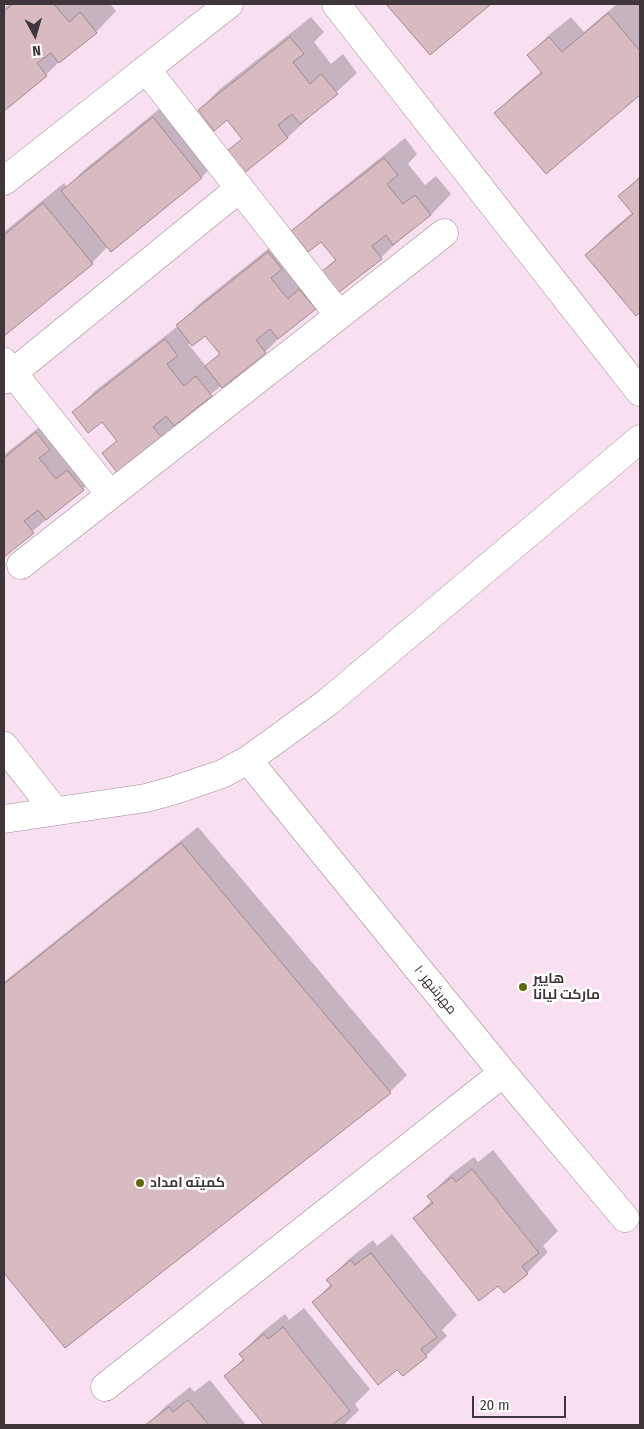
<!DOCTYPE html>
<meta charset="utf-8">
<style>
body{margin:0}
#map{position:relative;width:644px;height:1429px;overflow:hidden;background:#f8e0f0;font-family:"Fira Sans Condensed",sans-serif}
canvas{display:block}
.frame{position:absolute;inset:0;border:5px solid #3f363c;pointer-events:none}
.north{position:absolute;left:10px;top:10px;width:50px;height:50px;-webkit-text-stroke:4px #fff;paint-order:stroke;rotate:174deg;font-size:14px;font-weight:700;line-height:20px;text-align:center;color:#3f363c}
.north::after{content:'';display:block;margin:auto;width:18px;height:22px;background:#3f363c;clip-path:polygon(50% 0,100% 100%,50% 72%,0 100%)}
.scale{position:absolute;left:472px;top:1396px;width:94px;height:22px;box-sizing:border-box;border:2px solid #3f363c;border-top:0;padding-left:6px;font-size:15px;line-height:18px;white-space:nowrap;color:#3f363c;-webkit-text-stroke:4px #fff;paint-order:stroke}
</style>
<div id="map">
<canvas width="644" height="1429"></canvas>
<div class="frame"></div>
<div class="north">N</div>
<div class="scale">20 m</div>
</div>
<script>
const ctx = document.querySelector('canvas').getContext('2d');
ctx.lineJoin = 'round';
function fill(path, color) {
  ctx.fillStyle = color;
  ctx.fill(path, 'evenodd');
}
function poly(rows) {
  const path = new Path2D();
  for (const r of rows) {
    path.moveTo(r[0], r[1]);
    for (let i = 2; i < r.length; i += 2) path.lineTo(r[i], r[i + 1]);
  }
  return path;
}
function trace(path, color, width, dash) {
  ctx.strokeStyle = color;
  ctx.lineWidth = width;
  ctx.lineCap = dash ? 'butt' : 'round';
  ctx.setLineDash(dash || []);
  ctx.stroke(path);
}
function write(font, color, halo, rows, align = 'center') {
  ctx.font = font + ' "Fira Sans Condensed",Cairo,sans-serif';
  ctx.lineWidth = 5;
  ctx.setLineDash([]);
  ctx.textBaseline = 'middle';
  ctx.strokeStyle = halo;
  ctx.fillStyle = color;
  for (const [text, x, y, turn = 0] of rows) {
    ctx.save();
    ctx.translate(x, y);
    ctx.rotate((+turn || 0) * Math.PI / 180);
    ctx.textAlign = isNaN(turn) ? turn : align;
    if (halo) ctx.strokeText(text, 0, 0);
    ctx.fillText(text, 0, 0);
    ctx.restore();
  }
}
fill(poly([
 [9,4,110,4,116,11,96,32,67,54,46,75,4,110,4,8],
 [387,4,489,4,430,54],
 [617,4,638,4,640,6,640,93,546,173,496,113,516,93,542,71,529,55,550,34,571,17,584,32],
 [311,17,324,32,314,42,331,64,343,54,357,73,288,137,244,171,229,151,243,138,227,119,199,110,220,89],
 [174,97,222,156,202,177,112,250,108,246,92,263,4,334,4,232,64,183,67,187,84,170],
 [405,138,417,154,408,164,425,185,436,176,451,194,431,215,402,237,381,258,335,288,315,308,284,333,265,352,222,386,222,385,180,420,162,438,104,453,117,440,102,421,74,412,95,391,178,326,198,305,289,232,323,272,336,259,321,240,293,231,314,211],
 [205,334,220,353,206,366,188,344],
 [640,176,640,311,637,314,587,255,607,234,633,212,620,196],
 [57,413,103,468,83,489,4,555,4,455],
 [198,827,407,1075,390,1092,66,1347,4,1271,4,982],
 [493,1150,558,1231,543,1246,548,1252,527,1273,504,1291,499,1284,415,1218,432,1200,429,1196,450,1175,474,1157,478,1162],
 [392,1234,457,1315,442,1330,447,1336,426,1356,314,1302,331,1284,328,1280,349,1259,373,1240,377,1246],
 [304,1308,370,1389,355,1404,359,1410,344,1425,265,1425,226,1376,244,1358,241,1354,261,1333,285,1314,289,1320],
 [210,1380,246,1425,147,1425,166,1406,190,1387,194,1392]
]), '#0003');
const building = poly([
 [13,4,54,4,69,22,80,12,97,33,59,63,51,53,37,63,47,76,4,111,4,11,13,4],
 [386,4,491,4,430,55,386,4],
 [608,13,640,51,640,95,546,174,494,113,542,73,527,55,549,37,562,52,608,13],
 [290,37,304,54,293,62,310,84,321,74,338,94,300,124,292,114,278,125,288,138,244,173,227,151,242,139,227,120,214,131,198,110,290,37],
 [153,117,202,178,111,252,61,191,153,117],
 [384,158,398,175,387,184,403,204,415,195,431,215,393,245,386,235,372,246,382,259,338,293,321,272,336,260,321,242,308,252,291,231,384,158],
 [640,178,640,312,636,316,585,255,633,214,618,196,640,178],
 [43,203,93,264,4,336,4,235,43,203],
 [268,252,282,269,271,278,288,299,299,289,316,309,278,339,270,329,256,340,266,353,222,388,205,366,220,354,205,336,192,346,176,325,268,252],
 [165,339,178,356,167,364,184,386,196,376,212,396,174,426,166,416,153,427,163,439,119,475,102,453,117,441,102,422,88,433,72,412,165,339],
 [36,432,50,450,39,458,56,479,67,470,84,490,46,520,38,510,24,521,34,533,4,557,4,458,36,432],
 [181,843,391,1093,65,1348,4,1273,4,984,181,843],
 [472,1169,539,1253,522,1266,528,1274,504,1293,498,1286,479,1301,413,1218,433,1203,427,1196,452,1177,456,1182,472,1169],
 [371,1253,437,1337,421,1349,427,1357,403,1376,397,1370,378,1385,312,1302,332,1286,326,1280,351,1260,355,1265,371,1253],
 [283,1327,350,1411,333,1424,335,1425,264,1425,224,1376,244,1360,239,1354,264,1334,268,1339,283,1327],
 [188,1400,209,1425,145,1425,169,1407,173,1412,188,1400]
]);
fill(building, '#d8bbc0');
trace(building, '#a2878b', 1);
const minor = poly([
 [336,4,640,392],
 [146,69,339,315],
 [4,181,229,4],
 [4,362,110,494],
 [4,380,240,188],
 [21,565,444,233],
 [4,746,55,811],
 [248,760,503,1073,625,1218],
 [4,819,146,798,175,790,222,774,248,760,328,702,640,439],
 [105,1387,503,1073]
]);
trace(minor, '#a18b9a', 29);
trace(minor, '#fff', 28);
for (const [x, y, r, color] of [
 [523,987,5,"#5f680a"],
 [140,1183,5,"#5f680a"]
]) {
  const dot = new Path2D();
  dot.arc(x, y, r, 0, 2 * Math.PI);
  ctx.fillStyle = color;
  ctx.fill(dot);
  trace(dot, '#fff', 2);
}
write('bold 14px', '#3f363c', '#fff', [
 ["هایپر",533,979],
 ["مارکت لیانا",533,995],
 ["کمیته امداد",150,1183]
], 'left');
write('14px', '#3f363c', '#fff', [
 ["مهرشهر ۱۰",435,990,51]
]);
</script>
